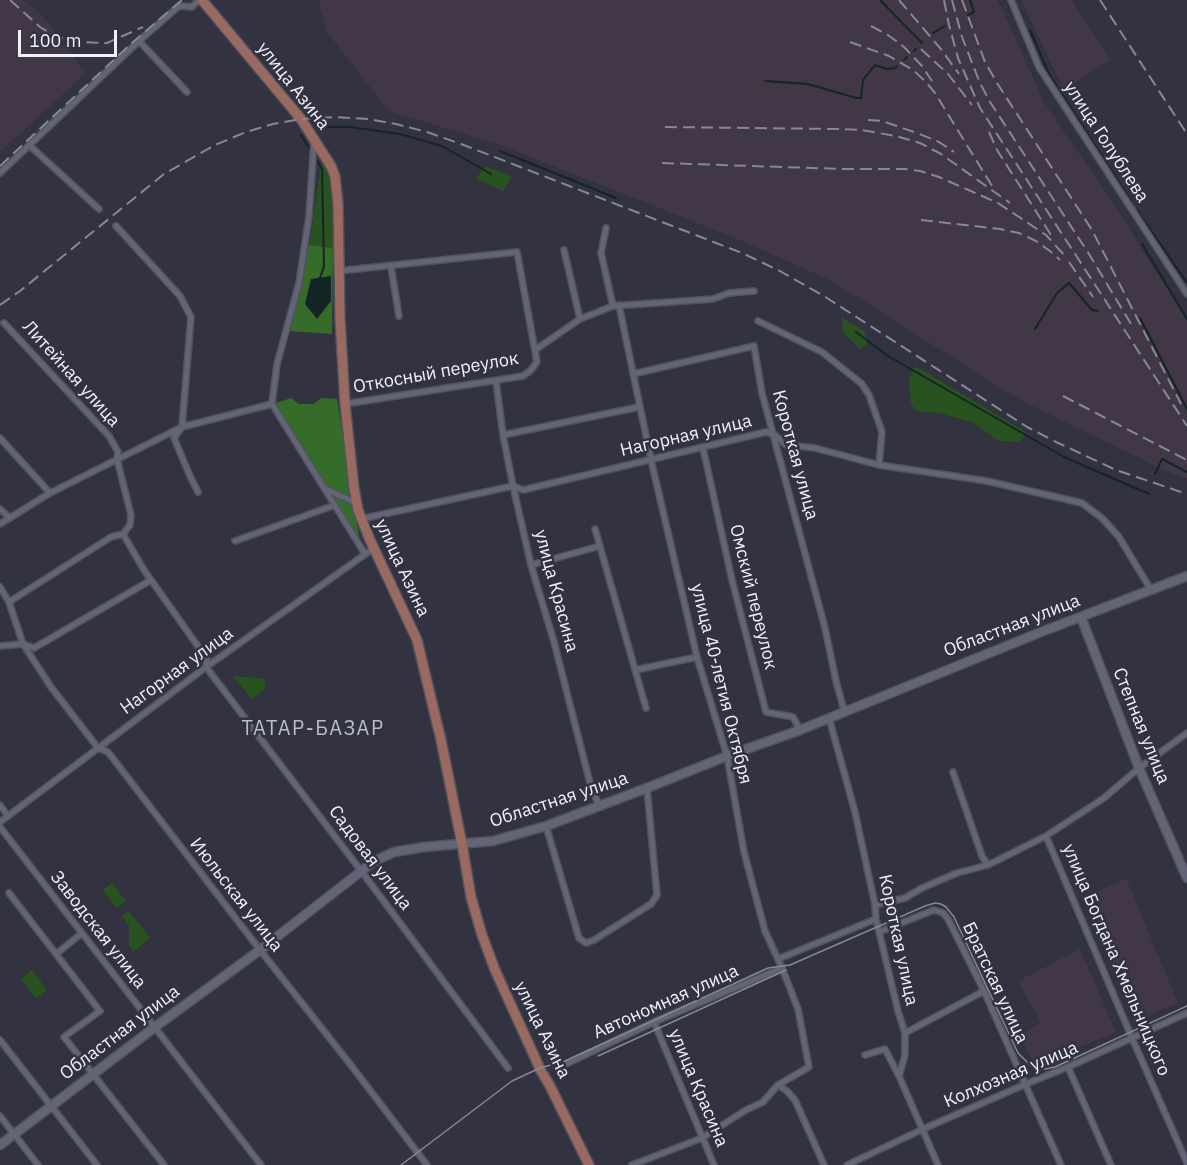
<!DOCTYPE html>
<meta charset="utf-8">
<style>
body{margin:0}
#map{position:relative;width:1187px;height:1165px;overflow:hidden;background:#323241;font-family:"IBM Plex Sans",sans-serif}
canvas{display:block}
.scale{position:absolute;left:18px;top:30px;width:99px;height:27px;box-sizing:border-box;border:3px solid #eff0fa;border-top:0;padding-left:8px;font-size:18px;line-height:21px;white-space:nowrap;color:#eff0fa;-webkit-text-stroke:4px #323241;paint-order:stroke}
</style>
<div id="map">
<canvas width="1187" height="1165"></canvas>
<div class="scale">100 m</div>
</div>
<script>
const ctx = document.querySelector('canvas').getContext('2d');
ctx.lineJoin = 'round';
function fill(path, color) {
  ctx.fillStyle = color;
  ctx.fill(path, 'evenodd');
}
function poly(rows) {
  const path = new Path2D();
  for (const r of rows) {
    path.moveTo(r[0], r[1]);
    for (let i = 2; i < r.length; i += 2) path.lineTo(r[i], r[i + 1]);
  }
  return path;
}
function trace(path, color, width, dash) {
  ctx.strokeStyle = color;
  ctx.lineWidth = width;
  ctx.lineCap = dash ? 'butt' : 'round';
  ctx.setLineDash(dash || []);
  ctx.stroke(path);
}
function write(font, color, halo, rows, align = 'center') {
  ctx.font = font + ' "IBM Plex Sans",sans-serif';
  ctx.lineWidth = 5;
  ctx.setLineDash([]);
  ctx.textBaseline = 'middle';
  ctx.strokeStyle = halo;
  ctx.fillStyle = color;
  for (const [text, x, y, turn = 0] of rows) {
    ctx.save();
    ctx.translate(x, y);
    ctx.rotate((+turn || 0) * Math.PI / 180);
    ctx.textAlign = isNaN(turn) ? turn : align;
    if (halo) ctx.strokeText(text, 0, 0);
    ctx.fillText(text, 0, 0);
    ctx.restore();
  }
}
fill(poly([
 [0,0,24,0,43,17,86,73,0,152],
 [321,0,998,0,1044,102,1117,210,1187,320,1187,479,1168,472,1020,400,832,281,740,240,500,145,389,111,333,40,327,31,319,7],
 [1021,0,1072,0,1110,60,1064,90],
 [1126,878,1178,1003,1137,1021,1085,898],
 [1080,949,1116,1032,1042,1063,1033,1061,1019,1034,1041,1023,1018,981]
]), '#423746');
fill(poly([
 [322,160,328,169,331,179,334,197,333,248,309,245],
 [485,166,512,176,503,191,476,179],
 [842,318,865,331,867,345,860,349,843,332],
 [915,366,1026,432,1020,442,999,441,972,422,939,413,916,411,911,404,909,380],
 [233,676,266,679,264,690,252,699],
 [112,883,126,901,116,908,103,890],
 [129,911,150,938,133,952,129,946,129,926,122,916],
 [32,970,47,990,36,999,21,979]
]), '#28521f');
fill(poly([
 [309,245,333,248,332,334,289,331],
 [291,398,299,404,314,404,321,398,337,399,360,541,273,404]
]), '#356c29');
fill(poly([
 [331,276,331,301,317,319,305,304,311,279]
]), '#142526');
trace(poly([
 [880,0,922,43],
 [968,15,974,12,970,0],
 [1030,30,1049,74,1131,201],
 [933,33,945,26],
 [914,51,916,49],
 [904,60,907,57],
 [765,81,808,84,856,98,861,98,863,80,875,65,887,69,895,68,897,66],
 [325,127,350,127,400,134,442,146,491,174],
 [301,135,309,148],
 [500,151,616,198],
 [317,161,322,168,324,266,320,278],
 [1137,210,1187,283],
 [1142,244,1187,319],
 [1140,318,1187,409],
 [1035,329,1057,293,1069,283,1092,310,1098,311],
 [856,332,888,356,1064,457,1149,494],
 [1155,474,1162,459,1187,472]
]), '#142526', 2);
const street = poly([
 [1011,0,1039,67,1187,294],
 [139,41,187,92],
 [314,142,309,216,299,283,277,364,272,404,365,554],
 [29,145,99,209],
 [0,173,139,41,179,6,192,7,199,0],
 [116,226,180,296,191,317,182,427,174,438,190,476,198,492],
 [606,228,601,253,613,306],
 [564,250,580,319],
 [391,267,399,316],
 [338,271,517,252,537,362,531,370,523,376,345,404],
 [619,305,651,460,697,657,727,756,744,852,765,931,782,968,798,1009,809,1067,778,1085,763,1102,746,1110,702,1138,632,1165],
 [758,321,822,352,862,384,869,395,882,432,879,465],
 [4,323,109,436,118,452,117,459,131,515,130,525,123,534,144,570,207,659,206,667],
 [535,350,580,319,613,306,713,299,729,293,754,291],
 [633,374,754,346,762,393,825,628,836,681,844,710],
 [496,381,503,435,513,486,531,565,554,642,590,783,599,806],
 [503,435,639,407],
 [0,438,50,493],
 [703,448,732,580,766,712,793,717,800,730],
 [326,489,356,503],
 [0,509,10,518],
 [361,519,513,486,523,490,766,432,775,435,786,445,815,448,879,465,987,481,1082,503,1103,519,1119,537,1151,590],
 [0,524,50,493,182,427,272,404],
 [595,529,646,708],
 [235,541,335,505],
 [531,565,600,546],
 [0,587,9,602,23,644,51,687,98,748,108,752,260,950,350,1064,427,1165],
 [9,602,111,537,123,534],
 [0,646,23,644,34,648,151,580],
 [206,667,365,876,508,1068],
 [635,670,697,657],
 [829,718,855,812,875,905,876,919,898,1011,905,1033,905,1055,899,1076,938,1165],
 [953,772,982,856,988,865],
 [0,805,8,816],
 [0,822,206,667,374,548],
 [546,826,579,938,586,943,594,940,651,904,657,895,647,788],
 [0,827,261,1165],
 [1046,836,1132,1038,1187,1163],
 [9,893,56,954],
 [875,905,905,898,922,888,957,873,988,865,1046,836,1104,798,1139,768,1187,733],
 [879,932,934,910,943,913,948,919,984,991,1061,1165],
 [82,933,56,954,100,1011,64,1037,164,1165],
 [778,959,876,919],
 [654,1022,714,1165],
 [905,1033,984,991],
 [0,1040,97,1165],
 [865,1055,885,1049,899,1076],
 [564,1065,654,1022,782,968],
 [1068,1067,1111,1165],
 [778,1085,787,1091,795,1100,824,1165],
 [0,1116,38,1165],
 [847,1165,923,1129,1026,1084,1068,1067,1187,1013]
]);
const secondary = poly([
 [1081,617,1139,768,1187,878],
 [0,1145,155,1027,260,950,373,862,394,852,424,847,493,841,546,826,647,788,727,756,800,730,1041,632,1187,576]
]);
const primary = poly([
 [202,0,301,119,331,166,335,176,338,204,340,318,345,404,354,488,358,510,370,540,417,640,441,740,462,844,471,897,482,935,495,970,541,1071,549,1084,589,1165]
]);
trace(street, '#51525f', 8);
trace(secondary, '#51525f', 11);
trace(primary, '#51525f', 12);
trace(street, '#636475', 5);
trace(secondary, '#636475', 8);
trace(primary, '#9a6a60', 9);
trace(poly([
 [598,1056,786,970],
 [401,1165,512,1081,540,1068,565,1061,768,968,790,965,925,906,935,903,941,904,946,907,954,917,1018,1053,1033,1068,1045,1069,1055,1067,1187,1006]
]), '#878895', 1.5);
trace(poly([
 [10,0,40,27,57,37,80,42,107,43,143,27],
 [899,0,940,48,959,74],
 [944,0,949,25,958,58,980,108,1187,426],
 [952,0,962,37,980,83,990,102,1089,254,1131,324],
 [962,0,985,62,997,83,1092,230,1181,404],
 [1100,0,1187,134],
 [871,26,888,35,904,47,922,66,932,81],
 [850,42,889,56,913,70,926,82,935,93,992,186],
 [921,49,948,74,972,105],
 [868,120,882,121,917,133,939,142,954,152],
 [665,127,837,129,861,130,896,136,920,143,941,154,1010,203],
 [989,132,997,150,1051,235],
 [662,163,843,169,905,169,920,171,939,177,998,203,1046,235,1065,256],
 [0,166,133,42,182,0],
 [921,220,1000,229,1019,233,1036,241,1050,251,1060,260],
 [1069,262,1093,297],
 [0,305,20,291,164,174,215,145,246,132,273,124,301,119,336,117,368,119,396,124,427,132,461,144,742,253,780,271,827,298,1027,427,1056,442,1116,470,1187,494],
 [1063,396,1187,460]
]), '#878895', 2, [12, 6]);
write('18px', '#eff0fa', '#323241', [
 ["улица Азина",293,86,52],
 ["улица Голублева",1106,142,57],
 ["Откосный переулок",436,373,-10],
 ["Литейная улица",71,374,48],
 ["Нагорная улица",686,436,-13],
 ["Короткая улица",795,455,75],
 ["улица Азина",402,568,65],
 ["улица Красина",556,591,75],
 ["Омский переулок",753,597,76],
 ["Областная улица",1012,626,-21],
 ["Нагорная улица",177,671,-36],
 ["улица 40-летия Октября",721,684,76],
 ["Степная улица",1141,726,68],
 ["Областная улица",559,800,-18],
 ["Садовая улица",370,858,53],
 ["Июльская улица",236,895,52],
 ["Заводская улица",98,930,52],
 ["Короткая улица",898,940,78],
 ["улица Богдана Хмельницкого",1116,960,67],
 ["Братская улица",995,983,65],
 ["Автономная улица",666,1002,-24],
 ["улица Азина",542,1030,64],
 ["Областная улица",120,1033,-37],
 ["Колхозная улица",1011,1075,-23],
 ["улица Красина",698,1088,67]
]);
ctx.letterSpacing = '1.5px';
write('20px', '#bbbccf', '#323241', [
 ["ТАТАР-БАЗАР",313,729]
]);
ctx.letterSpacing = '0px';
</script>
